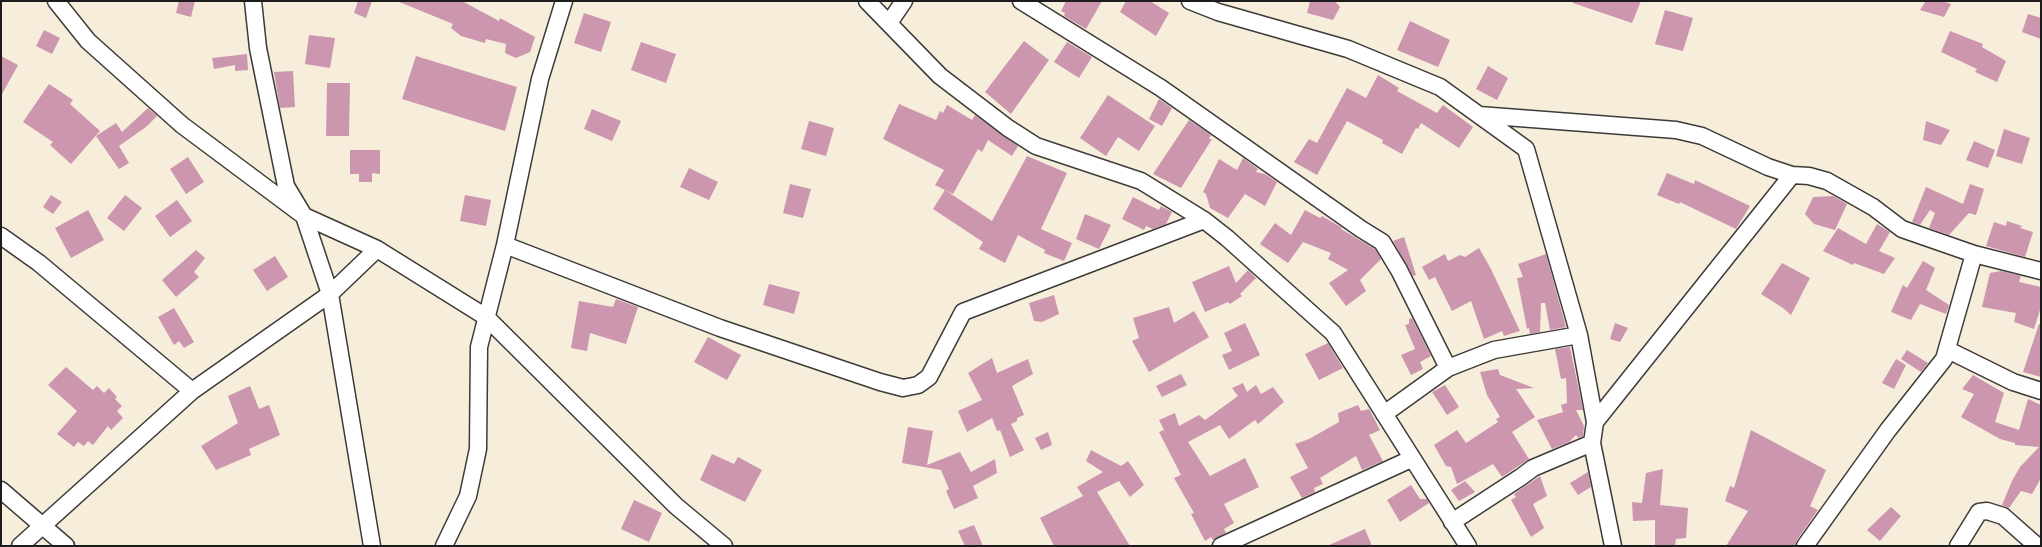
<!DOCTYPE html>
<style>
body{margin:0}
#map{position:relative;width:2042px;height:547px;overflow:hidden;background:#f6edda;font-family:Delius,sans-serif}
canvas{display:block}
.frame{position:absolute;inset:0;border:2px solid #1c1c1c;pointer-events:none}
</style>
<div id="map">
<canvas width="2042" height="547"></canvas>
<div class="frame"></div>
</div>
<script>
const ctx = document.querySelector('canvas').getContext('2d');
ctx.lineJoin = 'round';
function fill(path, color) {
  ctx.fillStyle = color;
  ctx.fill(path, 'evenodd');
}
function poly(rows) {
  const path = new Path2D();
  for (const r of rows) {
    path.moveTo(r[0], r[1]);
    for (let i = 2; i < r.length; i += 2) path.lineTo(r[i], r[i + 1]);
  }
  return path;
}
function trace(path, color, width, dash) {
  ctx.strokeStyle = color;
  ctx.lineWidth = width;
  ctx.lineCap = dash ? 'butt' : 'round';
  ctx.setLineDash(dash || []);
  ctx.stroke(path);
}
fill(poly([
 [179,1,195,1,191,17,176,13],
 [358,1,372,1,366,18,354,13],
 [397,1,462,1,499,21,500,18,535,37,530,52,516,58,505,53,506,44,486,39,485,43,461,36,451,28,453,24],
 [1066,1,1102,1,1086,29,1064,16,1065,13,1061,11],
 [1126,1,1150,1,1169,13,1156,36,1120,12],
 [1310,1,1335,1,1340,7,1333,20,1307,13],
 [1573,1,1641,1,1632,23,1573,3],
 [1926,1,1942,1,1951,4,1944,17,1920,10],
 [1665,10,1693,18,1683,51,1655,44],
 [584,13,611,22,601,52,574,43],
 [2028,14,2041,18,2041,39,2022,32],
 [1410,21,1450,40,1438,67,1397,50],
 [44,30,60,38,52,54,36,46],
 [1950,31,1983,44,1982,47,2006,61,1997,82,1975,72,1977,69,1941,52],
 [309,35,335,38,330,68,305,64],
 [1024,41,1049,60,1011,114,985,92],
 [641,42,676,54,666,83,631,70],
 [1067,42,1092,57,1079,78,1054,62],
 [247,54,248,70,235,71,235,65,214,69,212,58],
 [1,56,18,65,1,96],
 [416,56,517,87,505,131,402,99],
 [1488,66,1508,78,1497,100,1476,89],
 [293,71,295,107,280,108,274,72],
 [1378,75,1399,88,1397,91,1437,113,1443,105,1473,127,1459,148,1421,123,1418,129,1416,128,1402,154,1382,143,1383,140,1347,121,1317,175,1294,162,1309,139,1317,143,1347,88,1366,98],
 [327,83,350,83,349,136,326,136],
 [49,84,73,100,70,104,100,131,71,164,50,145,53,142,23,122],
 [1108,95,1155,126,1139,151,1118,137,1106,156,1080,138],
 [1159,99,1172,108,1162,126,1149,119],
 [899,104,936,120,940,111,943,113,947,105,972,120,975,115,1018,146,1012,156,988,140,982,152,978,149,953,194,935,185,944,170,883,139],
 [148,108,157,116,146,127,119,146,129,163,119,169,96,136,116,123,122,132],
 [592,109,621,121,612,141,584,129],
 [1189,120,1211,135,1209,139,1212,139,1181,188,1153,174],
 [809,121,834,128,826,156,801,149],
 [1926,121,1950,130,1941,145,1923,140],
 [2004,129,2030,138,2022,164,1996,156],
 [1974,141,1995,150,1988,168,1966,160],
 [350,150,380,150,380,174,372,173,372,182,359,182,359,174,350,174],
 [1027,156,1067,173,1041,229,1072,243,1064,261,1044,253,1045,250,1018,235,1005,263,979,249,983,242,933,209,945,190,992,221],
 [188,157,204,182,186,194,170,169],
 [1243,158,1258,169,1256,172,1265,174,1277,182,1265,206,1245,194,1228,218,1210,208,1206,194,1203,192,1219,159,1237,170],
 [689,168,718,182,709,200,680,187],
 [1667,173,1694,184,1695,180,1750,206,1736,229,1680,202,1679,204,1657,195],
 [790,184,811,189,803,218,783,213],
 [1970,184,1984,189,1976,215,1969,213,1949,235,1929,228,1935,213,1930,210,1920,225,1912,222,1926,187,1963,204],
 [51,195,62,202,53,214,43,207],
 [125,195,142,208,124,231,107,218],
 [465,195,491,200,486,226,460,221],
 [1833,196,1847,204,1835,230,1814,224,1805,214,1813,197],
 [1133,197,1159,210,1161,206,1172,212,1166,224,1153,229,1146,226,1144,230,1122,219],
 [177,200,192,221,170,237,155,216],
 [88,210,104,240,71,258,55,228],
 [1305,210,1320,218,1322,216,1339,226,1342,228,1341,229,1375,249,1381,259,1360,280,1366,291,1346,306,1329,283,1348,270,1328,259,1331,253,1303,242,1288,263,1260,244,1275,223,1291,235],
 [1085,214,1111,225,1099,249,1076,239],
 [2007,221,2022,226,2020,228,2033,232,2025,257,1986,246,1994,222,2006,226],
 [1877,224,1890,232,1879,251,1895,258,1884,274,1854,263,1853,265,1823,251,1838,228,1866,244],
 [1404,237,1416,275,1413,276,1393,241],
 [1479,248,1491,269,1520,331,1504,336,1502,331,1484,339,1471,301,1452,311,1435,277,1429,280,1422,267,1445,254,1448,261,1460,255,1465,257],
 [196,250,205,258,194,272,199,277,176,297,162,280],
 [1546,254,1566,327,1550,330,1545,303,1541,303,1540,332,1530,334,1529,328,1527,329,1517,278,1523,277,1518,264],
 [275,256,288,277,267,291,253,270],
 [1923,261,1935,268,1926,290,1949,305,1946,314,1920,304,1911,320,1891,312,1903,285,1907,288],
 [1782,263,1810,278,1791,315,1783,308,1761,294],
 [1229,266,1236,283,1248,270,1256,278,1240,294,1242,296,1230,304,1228,302,1205,312,1192,282],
 [2001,271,2021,276,2019,282,2041,287,2041,307,2034,329,2014,322,2016,313,1982,307,1990,273],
 [769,284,800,292,794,314,763,305],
 [1054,295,1059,314,1042,322,1034,321,1029,303],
 [616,299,638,307,626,344,590,333,587,351,571,348,579,301,613,307],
 [1169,307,1174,323,1194,311,1209,337,1149,372,1132,341,1139,338,1133,318],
 [174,308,194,342,184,348,179,341,174,345,158,317],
 [1412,318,1431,356,1420,362,1423,369,1411,375,1401,355,1415,349,1405,325,1409,324,1409,319],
 [1245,323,1260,355,1229,370,1222,355,1232,351,1224,333],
 [1615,323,1628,328,1620,342,1610,339],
 [2039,324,2041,324,2041,377,2023,372],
 [708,337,741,355,727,380,694,362],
 [1328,343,1343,368,1319,380,1305,354],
 [1570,347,1583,410,1576,410,1584,426,1583,436,1578,438,1576,435,1569,442,1552,449,1537,420,1563,412,1561,405,1567,403,1566,378,1561,379,1555,349],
 [1907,350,1928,363,1921,372,1901,359],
 [992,358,997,373,1028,359,1033,374,1012,386,1024,415,1017,418,1017,421,1011,424,1024,450,1010,457,1000,430,997,431,992,418,967,432,958,411,982,400,968,373],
 [1896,359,1906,365,1894,389,1882,383],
 [66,367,93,390,97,386,104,393,109,388,117,397,115,399,122,406,117,411,123,418,111,430,108,426,93,445,88,441,84,446,78,442,74,447,57,434,77,411,48,385],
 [1498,369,1500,375,1534,388,1516,389,1535,417,1512,432,1529,459,1502,477,1493,464,1457,484,1451,467,1446,466,1434,445,1457,430,1466,443,1498,422,1496,419,1500,417,1487,395,1480,372],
 [1181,374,1187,385,1162,397,1156,386],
 [1973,375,2004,393,1995,422,2019,430,2028,399,2041,405,2041,478,2032,494,2021,491,2009,508,2002,505,2012,481,2020,467,2039,447,2015,445,2015,443,2000,439,1961,417,1974,394,1962,389],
 [1243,383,1247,392,1256,385,1261,394,1273,387,1284,402,1258,424,1255,420,1229,439,1220,425,1188,442,1210,476,1245,458,1259,487,1224,504,1234,523,1224,529,1226,533,1213,540,1211,537,1205,541,1191,514,1194,513,1174,478,1181,475,1159,432,1164,430,1159,420,1175,413,1179,426,1199,415,1205,420,1238,396,1232,388],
 [1445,385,1459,407,1447,415,1432,392],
 [250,386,259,409,269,405,280,435,249,449,251,455,216,470,201,446,238,423,228,396],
 [1358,405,1361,411,1369,409,1380,430,1369,435,1383,461,1362,470,1356,456,1320,478,1323,484,1314,488,1315,492,1302,498,1290,477,1308,468,1295,444,1309,439,1339,422,1338,413],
 [908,427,933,431,927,465,960,452,971,472,995,459,997,473,973,486,978,498,954,509,946,491,949,489,941,470,902,463],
 [1751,430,1826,470,1810,506,1818,510,1797,540,1795,546,1726,546,1748,511,1725,501,1730,486,1734,488],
 [1048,432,1052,445,1041,450,1035,438],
 [1091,450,1121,466,1128,461,1144,485,1130,497,1119,481,1097,492,1130,546,1054,546,1040,518,1083,496,1077,487,1103,472,1086,461],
 [712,454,734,464,738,457,762,470,745,502,700,480],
 [1663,469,1660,505,1688,508,1686,538,1676,539,1675,546,1655,546,1655,520,1633,521,1632,502,1642,503,1646,473],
 [1588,472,1591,487,1578,495,1570,483],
 [1540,476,1547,496,1533,504,1544,528,1531,537,1511,500,1516,497,1514,494],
 [1465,481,1475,492,1459,501,1451,490],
 [1411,485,1420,499,1427,499,1429,503,1400,522,1387,500],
 [634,500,662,513,649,542,621,529],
 [1891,507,1901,516,1880,541,1867,530],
 [974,525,983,546,965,546,958,531],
 [1365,529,1372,546,1327,546]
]), '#cd96af');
const street = poly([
 [56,1,88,41,182,125,304,216,377,249,486,317,676,506,724,546],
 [253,1,258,48,286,186,304,216,330,294,372,546],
 [867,1,940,76,1008,128,1036,146,1141,181,1204,220,1227,238,1333,333,1468,546],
 [1021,1,1161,88,1361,229,1382,242,1399,270,1448,368],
 [1190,1,1218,12,1348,49,1440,87,1526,149,1579,335,1595,422,1592,443,1613,546],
 [889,23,904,1],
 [1479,115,1676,130,1702,136,1768,167,1792,175,1809,176,1827,181,1873,207,1902,229,1974,254,2041,271],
 [1,236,39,263,192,391],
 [505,245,720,328,880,382,903,388,918,385,929,377,963,312,1204,220],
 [1948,350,2013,382,2041,391],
 [1384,414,1448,368,1494,350,1579,335],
 [1595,422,1792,175],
 [1,490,66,546],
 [1452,522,1521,477,1533,468,1592,443],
 [20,546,192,391,330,294,377,249],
 [444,546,468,496,478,449,479,347,505,245,540,79,564,1],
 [1221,546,1411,459],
 [1805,546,1888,430,1944,359,1974,254],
 [1958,546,1979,512,1987,511,2003,516,2037,546]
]);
trace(street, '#3d3b38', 19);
trace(street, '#fff', 16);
</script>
